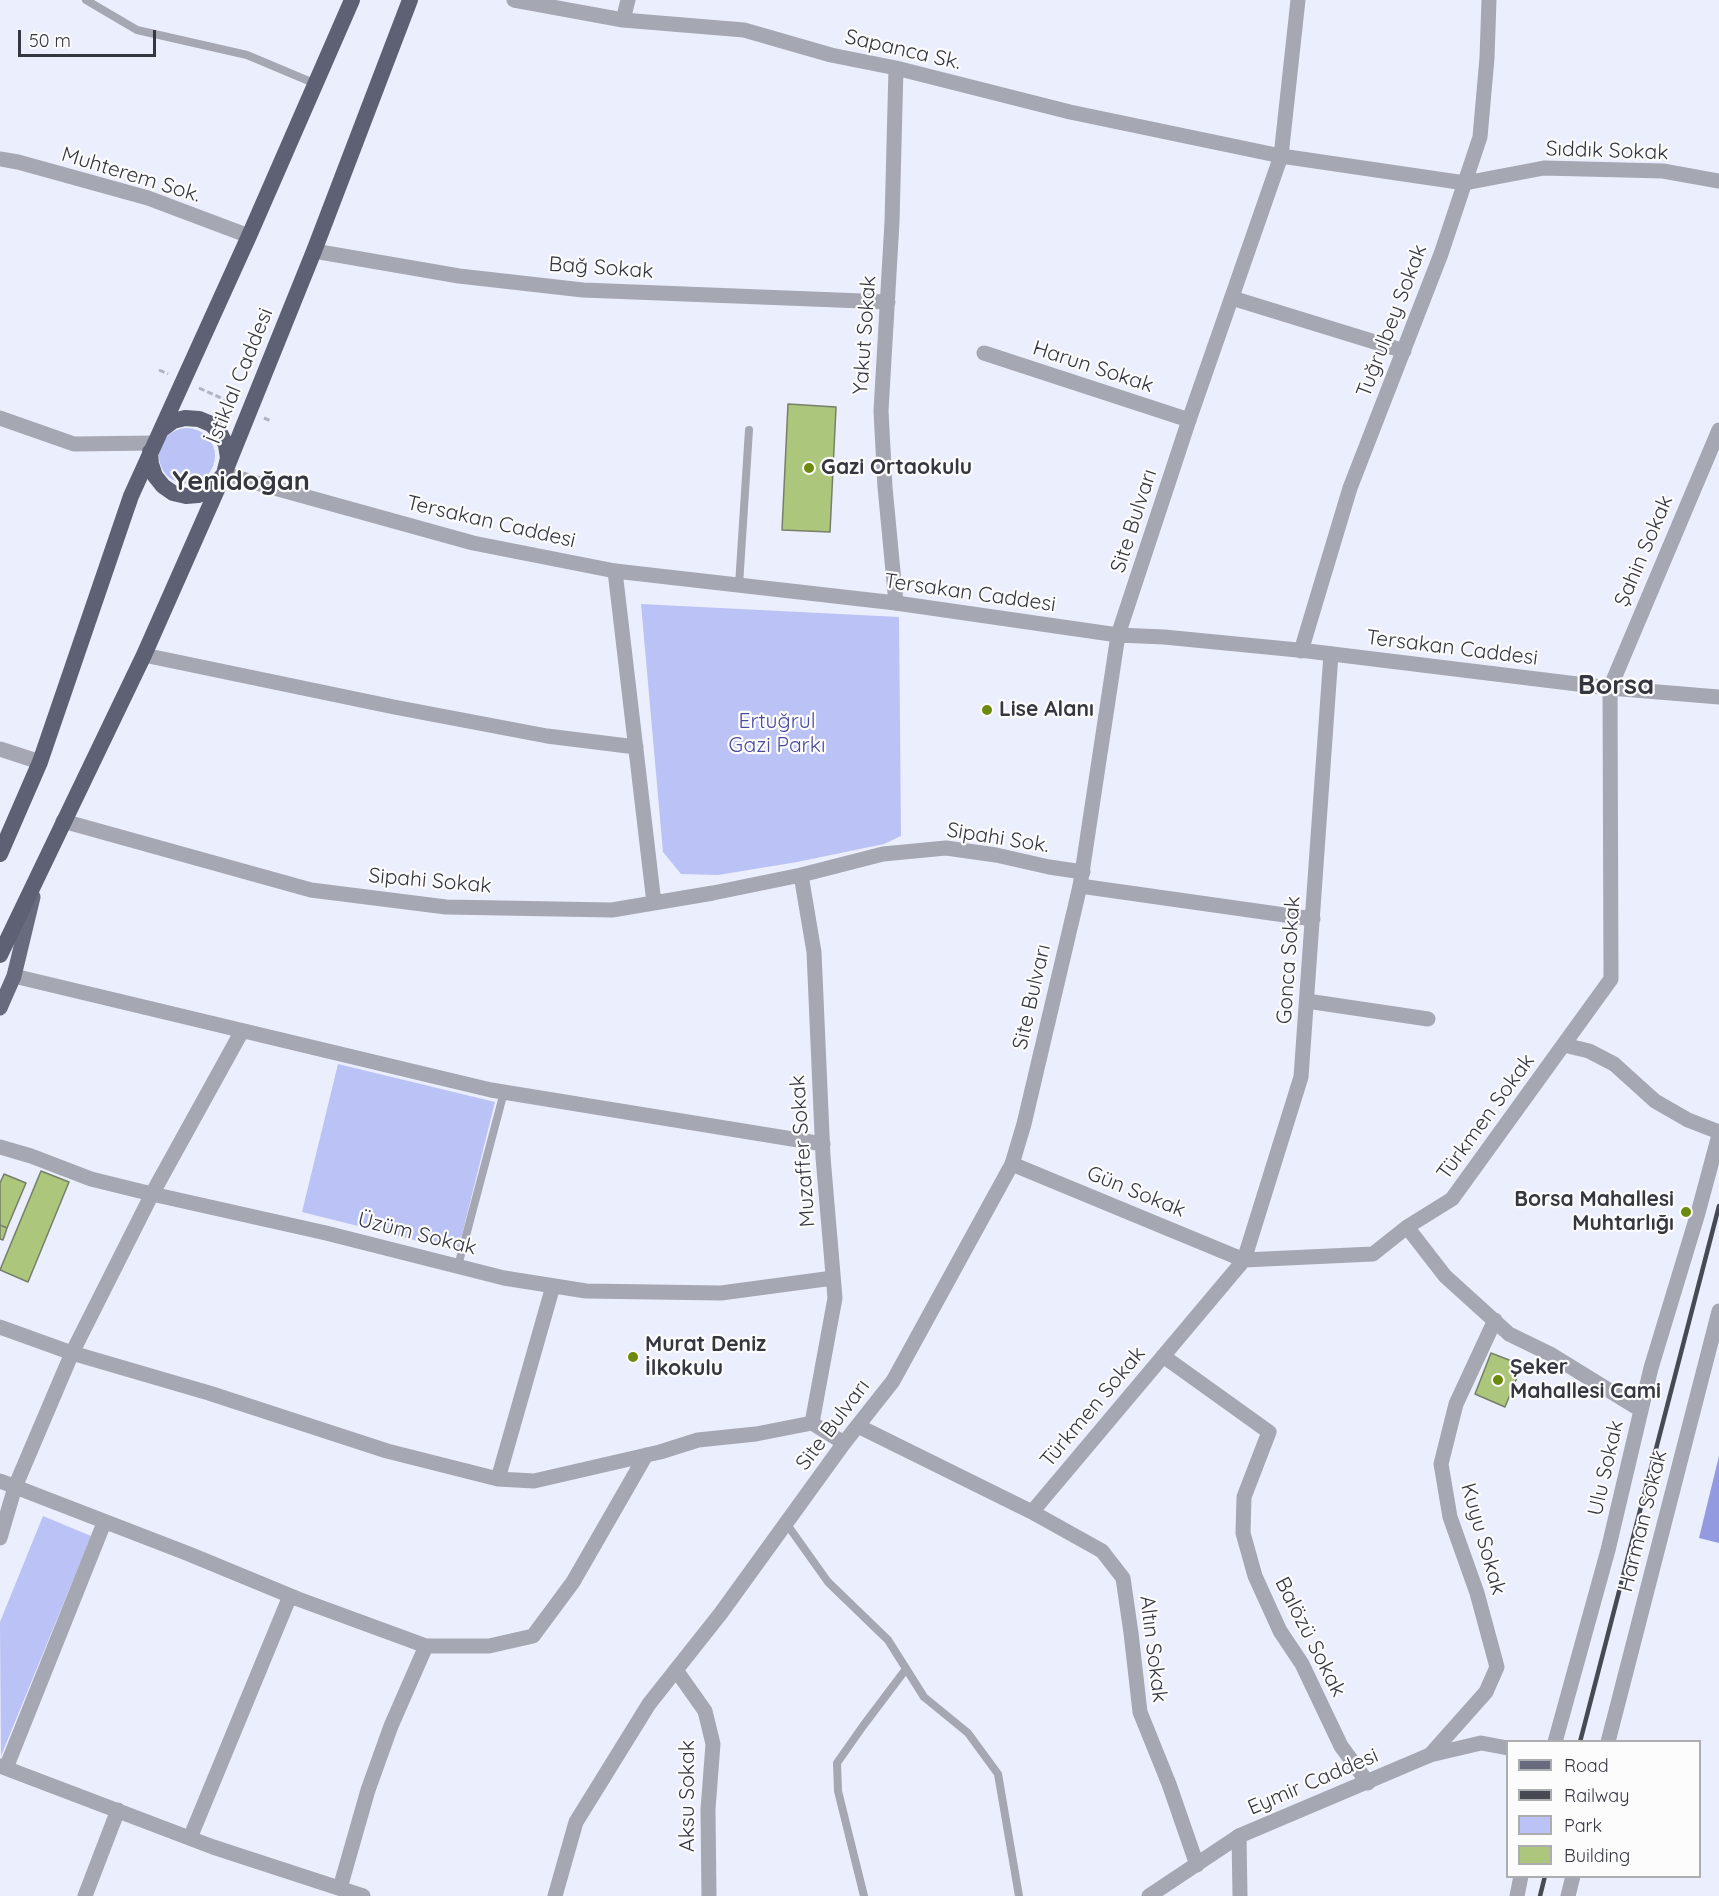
<!DOCTYPE html>
<meta charset="utf-8">
<style>
body{margin:0}
#map{position:relative;width:1719px;height:1896px;overflow:hidden;background:#ebeefd;font-family:Quicksand,sans-serif}
canvas{display:block}
.legend{position:absolute;left:1506px;top:1740px;width:195px;height:138px;box-sizing:border-box;background:#fcfcfc;border:2px solid #acadb1;margin:0;padding:8px 10px;list-style:none;font-size:18px;color:#343640}
.legend li{display:flex;align-items:center;gap:12px;height:30px}
.legend b{width:30px;border:2px solid #acadb1}
.scale{position:absolute;left:18px;top:30px;width:138px;height:27px;box-sizing:border-box;border:3px solid #343640;border-top:0;padding-left:8px;font-size:18px;line-height:21px;white-space:nowrap;color:#343640;-webkit-text-stroke:4px #fcfcfc;paint-order:stroke}
</style>
<div id="map">
<canvas width="1719" height="1896"></canvas>
<ul class="legend">
<li><b style="height:8px;background:#686b7e"></b>Road</li>
<li><b style="height:8px;background:#474953"></b>Railway</li>
<li><b style="height:16px;background:#bbc2f5"></b>Park</li>
<li><b style="height:16px;background:#acc67c"></b>Building</li>
</ul>
<div class="scale">50 m</div>
</div>
<script>
const ctx = document.querySelector('canvas').getContext('2d');
ctx.lineJoin = 'round';
function fill(path, color) {
  ctx.fillStyle = color;
  ctx.fill(path, 'evenodd');
}
function poly(rows) {
  const path = new Path2D();
  for (const r of rows) {
    if (r.length === 3) {
      path.moveTo(r[0] + r[2], r[1]);
      path.arc(r[0], r[1], r[2], 0, 2 * Math.PI);
      continue;
    }
    path.moveTo(r[0], r[1]);
    for (let i = 2; i < r.length; i += 2) path.lineTo(r[i], r[i + 1]);
  }
  return path;
}
function trace(path, color, width, dash) {
  ctx.strokeStyle = color;
  ctx.lineWidth = width;
  ctx.lineCap = dash ? 'butt' : 'round';
  ctx.setLineDash(dash || []);
  ctx.stroke(path);
}
function write(font, color, halo, rows, align = 'center') {
  ctx.font = font + ' Quicksand,sans-serif';
  ctx.lineWidth = 4.5;
  ctx.setLineDash([]);
  ctx.textBaseline = 'middle';
  ctx.strokeStyle = halo;
  ctx.fillStyle = color;
  for (const [text, x, y, turn = 0] of rows) {
    ctx.save();
    ctx.translate(x, y);
    ctx.rotate((+turn || 0) * Math.PI / 180);
    ctx.textAlign = isNaN(turn) ? turn : align;
    if (halo) ctx.strokeText(text, 0, 0);
    ctx.fillText(text, 0, 0);
    ctx.restore();
  }
}
fill(poly([
 [187,456,28],
 [641,604,899,617,901,836,884,844,797,862,718,875,681,874,663,852],
 [338,1064,495,1102,458,1251,302,1212],
 [43,1516,91,1536,1,1756,0,1622]
]), '#bbc2f5');
fill(poly([
 [1719,1456,1719,1543,1699,1538]
]), '#939adf');
const building = poly([
 [788,404,836,407,830,532,782,530,788,404],
 [41,1171,69,1182,28,1282,0,1270,41,1171],
 [4,1174,26,1183,7,1228,0,1225,0,1183,4,1174],
 [0,1225,7,1228,3,1240,0,1239,0,1225],
 [1491,1353,1522,1365,1505,1407,1475,1394,1491,1353]
]);
fill(building, '#acc67c');
trace(building, '#767f68', 1.5);
trace(poly([
 [159,370,168,374],
 [199,388,234,404],
 [264,418,271,421]
]), '#b0b3c0', 3, [6, 3]);
trace(poly([
 [86,0,137,30,247,55,316,84],
 [739,585,749,430],
 [458,1266,504,1092],
 [786,1523,828,1582,888,1640,924,1697,968,1733,998,1774,1019,1896],
 [864,1896,838,1791,837,1763,863,1726,906,1669]
]), '#a5a7b2', 8);
trace(poly([
 [514,0,623,20,744,30,831,55,896,68,1070,112,1281,156,1465,183,1544,168,1663,171,1719,181],
 [623,20,628,0],
 [0,159,18,162,148,198,249,236],
 [314,251,459,276,583,290,888,302],
 [1232,298,1404,351],
 [984,353,1189,420],
 [615,571,654,903],
 [896,603,885,487,881,411,892,222,896,68],
 [1301,651,1350,488,1441,254,1480,137,1487,58,1489,0],
 [144,655,394,707,547,736,636,747],
 [0,749,40,762],
 [63,821,311,890,446,907,612,910,713,893,801,875,883,854,946,848,996,855,1049,867,1083,872],
 [801,875,814,952,823,1157,835,1298,812,1423],
 [1080,886,1313,919],
 [14,976,491,1090,823,1144],
 [1307,1001,1428,1019],
 [1564,1045,1589,1051,1614,1064,1655,1101,1688,1120,1719,1132],
 [0,1147,31,1156,91,1179,152,1194,326,1233,504,1278,586,1291,721,1293,833,1278],
 [1012,1164,1244,1260,1301,1077,1331,654],
 [1407,1227,1445,1276,1509,1334,1550,1354,1641,1410],
 [0,1327,72,1353,209,1393,387,1451,498,1479,534,1481,660,1452,698,1440,756,1434,812,1423,844,1443],
 [1163,1356,1269,1432,1244,1497,1243,1533,1255,1576,1280,1631,1302,1664,1341,1746,1368,1783],
 [858,1426,1032,1512,1244,1260,1373,1254,1407,1227,1452,1199,1611,979,1610,688,1719,430],
 [498,1479,553,1286],
 [0,1481,189,1554,298,1599,426,1646],
 [1032,1512,1102,1551,1123,1578,1131,1633,1140,1712,1169,1784,1197,1865],
 [0,1538,15,1487,72,1353,152,1194,242,1031],
 [676,1670,705,1711,713,1744,708,1809,709,1896],
 [1555,1742,1608,1550,1651,1368,1698,1213,1719,1135],
 [1608,1742,1719,1311],
 [1430,1755,1486,1692,1497,1667,1477,1593,1450,1517,1441,1464,1456,1404,1495,1320],
 [0,1766,213,1847,363,1896],
 [6,1768,104,1523],
 [1239,1836,1240,1896],
 [190,1838,290,1596],
 [340,1888,368,1790,391,1726,426,1646,489,1646,533,1636,573,1582,646,1455],
 [85,1896,118,1810],
 [1517,1896,1521,1876],
 [1568,1896,1573,1876]
]), '#a5a7b2', 15);
trace(poly([
 [0,418,74,444,154,443],
 [224,474,473,543,615,571,896,603,1118,635,1164,637,1308,651,1610,688,1719,697],
 [555,1896,576,1822,649,1704,721,1613,844,1443,893,1381,1012,1164,1024,1124,1080,886,1118,635,1189,420,1281,156,1298,0],
 [1149,1896,1239,1836,1430,1755,1481,1743,1508,1748]
]), '#a5a7b2', 15);
trace(poly([
 [0,1008,14,976,33,897]
]), '#686b7e', 15);
trace(poly([
 [150,452,151,464,155,476,163,486,173,493,186,496,198,495,210,490,224,474,228,458,226,445,220,433,211,424,199,419,185,418,173,421,161,430],
 [0,854,40,762,131,496,249,236,352,0],
 [0,955,144,655,224,474,314,251,410,0]
]), '#5e6074', 16);
trace(poly([
 [1580,1742,1719,1206],
 [1540,1896,1545,1876]
]), '#474953', 4.5);
for (const [x, y, r, color] of [
 [809,468,6,"#6c8b0d"],
 [987,710,6,"#6c8b0d"],
 [1686,1212,6,"#6c8b0d"],
 [633,1357,6,"#6c8b0d"],
 [1498,1380,6,"#6c8b0d"]
]) {
  const dot = new Path2D();
  dot.arc(x, y, r, 0, 2 * Math.PI);
  ctx.fillStyle = color;
  ctx.fill(dot);
  trace(dot, '#fcfcfc', 2);
}
write('21px', '#343640', '#fcfcfc', [
 ["Sapanca Sk.",903,50,13],
 ["Sıddık Sokak",1607,151,2],
 ["Muhterem Sok.",131,175,17],
 ["Bağ Sokak",601,268,4],
 ["Tuğrulbey Sokak",1392,321,-69],
 ["Yakut Sokak",865,335,-86],
 ["Harun Sokak",1093,367,18],
 ["İstiklal Caddesi",240,376,-68],
 ["Site Bulvarı",1134,521,-72],
 ["Tersakan Caddesi",491,522,13],
 ["Şahin Sokak",1644,551,-67],
 ["Tersakan Caddesi",970,593,8],
 ["Tersakan Caddesi",1452,648,7],
 ["Sipahi Sok.",998,838,9],
 ["Sipahi Sokak",430,881,5],
 ["Gonca Sokak",1289,960,-86],
 ["Site Bulvarı",1032,997,-77],
 ["Türkmen Sokak",1486,1117,-54],
 ["Muzaffer Sokak",803,1151,-94],
 ["Gün Sokak",1136,1192,22],
 ["Üzüm Sokak",417,1234,14],
 ["Türkmen Sokak",1093,1407,-50],
 ["Site Bulvarı",833,1425,-53],
 ["Ulu Sokak",1606,1468,-77],
 ["Harman Sokak",1643,1521,-76],
 ["Kuyu Sokak",1483,1539,74],
 ["Balözü Sokak",1310,1637,63],
 ["Altın Sokak",1153,1649,83],
 ["Eymir Caddesi",1313,1782,-23],
 ["Aksu Sokak",688,1796,-90]
]);
write('bold 21px', '#343640', '#fcfcfc', [
 ["Gazi Ortaokulu",821,468],
 ["Lise Alanı",999,710],
 ["Borsa Mahallesi",1674,1200,"right"],
 ["Muhtarlığı",1674,1224,"right"],
 ["Murat Deniz",645,1345],
 ["İlkokulu",645,1369],
 ["Şeker",1510,1368],
 ["Mahallesi Cami",1510,1392]
], 'left');
write('21px', '#484a9d', '#fcfcfc', [
 ["Ertuğrul",777,722],
 ["Gazi Parkı",777,746]
]);
write('bold 27px', '#343640', '#fcfcfc', [
 ["Yenidoğan",241,482],
 ["Borsa",1616,686]
]);
</script>
